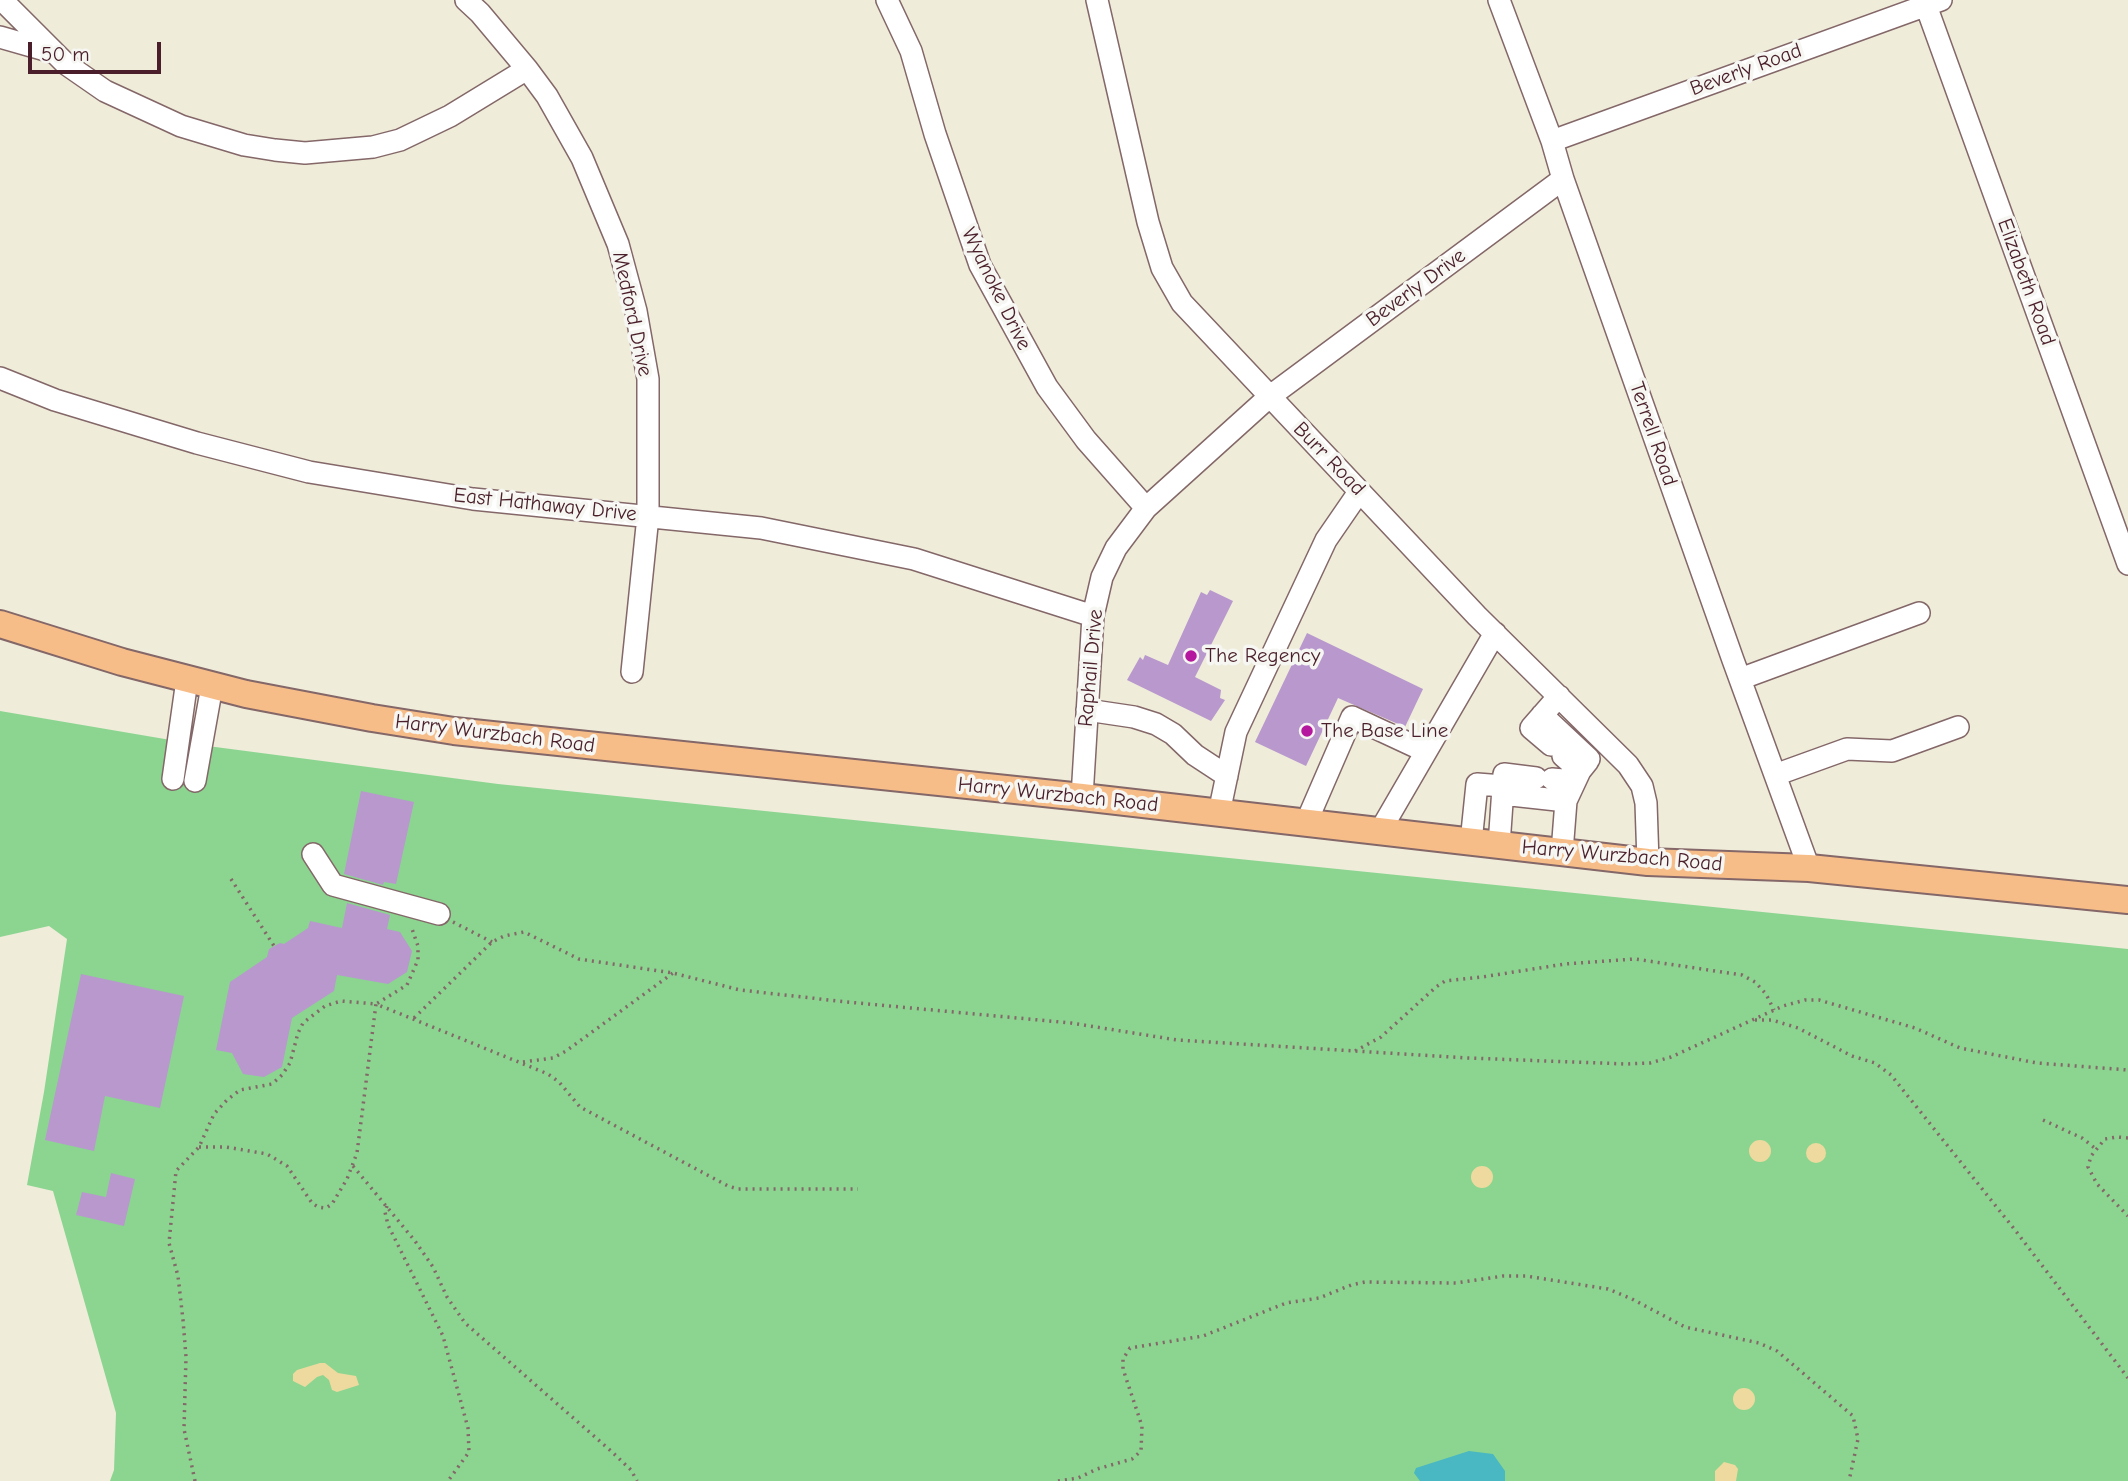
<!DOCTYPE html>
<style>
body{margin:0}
#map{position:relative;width:2128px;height:1481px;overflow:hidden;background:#efecd9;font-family:"Comic Neue",sans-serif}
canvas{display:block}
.scale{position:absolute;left:28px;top:42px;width:133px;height:32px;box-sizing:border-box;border:4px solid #4a1f2b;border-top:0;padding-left:9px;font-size:21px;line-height:24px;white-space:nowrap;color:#4a1f2b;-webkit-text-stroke:5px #f6f6f2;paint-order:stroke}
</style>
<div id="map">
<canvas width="2128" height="1481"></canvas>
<div class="scale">50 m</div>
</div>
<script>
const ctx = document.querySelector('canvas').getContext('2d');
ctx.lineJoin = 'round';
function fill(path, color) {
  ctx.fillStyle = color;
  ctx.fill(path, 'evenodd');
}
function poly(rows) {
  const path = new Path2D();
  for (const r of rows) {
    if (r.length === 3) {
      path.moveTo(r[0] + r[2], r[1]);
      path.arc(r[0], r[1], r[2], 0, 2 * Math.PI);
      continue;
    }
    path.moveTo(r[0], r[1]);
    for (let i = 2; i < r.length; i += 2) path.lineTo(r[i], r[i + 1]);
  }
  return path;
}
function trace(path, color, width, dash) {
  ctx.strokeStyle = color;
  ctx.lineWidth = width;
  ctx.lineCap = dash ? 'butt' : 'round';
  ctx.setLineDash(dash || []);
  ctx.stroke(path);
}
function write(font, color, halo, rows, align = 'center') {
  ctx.font = font + ' "Comic Neue",sans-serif';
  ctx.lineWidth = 7;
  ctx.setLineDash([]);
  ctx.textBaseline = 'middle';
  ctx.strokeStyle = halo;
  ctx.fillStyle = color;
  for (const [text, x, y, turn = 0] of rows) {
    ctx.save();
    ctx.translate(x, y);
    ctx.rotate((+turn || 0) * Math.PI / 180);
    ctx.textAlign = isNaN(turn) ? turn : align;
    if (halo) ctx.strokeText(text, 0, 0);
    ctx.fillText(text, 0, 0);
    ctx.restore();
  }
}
fill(poly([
 [0,711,200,745,498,784,2128,949,2128,1481,110,1481,114,1470,116,1413,53,1191,27,1185,44,1092,67,939,49,926,0,937]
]), '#8bd591');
fill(poly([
 [1760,1151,11],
 [1816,1153,10],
 [1482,1177,11],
 [320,1363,325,1363,338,1373,356,1376,359,1385,337,1392,332,1390,329,1380,323,1375,317,1377,305,1387,293,1381,293,1374,297,1370],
 [1744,1399,11],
 [1724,1462,1735,1465,1738,1469,1736,1481,1715,1481,1715,1471]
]), '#eeda9e');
fill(poly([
 [1469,1451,1493,1454,1505,1471,1505,1481,1420,1481,1414,1473,1416,1468]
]), '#49b8c2');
fill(poly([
 [1210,590,1233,601,1195,677,1221,690,1220,698,1225,700,1211,721,1127,680,1140,657,1143,660,1145,655,1168,665,1201,592,1207,595],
 [1307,633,1423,689,1405,727,1338,698,1306,766,1255,742],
 [361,791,414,802,396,884,384,882,383,885,344,874],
 [347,903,390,915,387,929,400,932,412,951,407,972,388,984,337,975,334,991,292,1018,282,1067,264,1077,243,1074,232,1053,216,1050,230,982,267,957,269,949,280,943,284,944,308,928,310,921,342,928],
 [81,974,184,996,160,1108,105,1096,94,1151,45,1140],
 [111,1173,135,1179,124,1226,76,1215,82,1192,106,1197]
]), '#b898cd');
const minor = poly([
 [2,0,66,64,105,91,181,126,244,145,275,150,305,153,373,147,400,140,450,116,527,69],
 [466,0,480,13,527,69,547,96,582,158,618,244,636,311,648,379,648,516,632,672],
 [887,0,911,51,935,134,980,265,1047,387,1086,440,1146,508],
 [1097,0,1148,222,1162,268,1182,303,1477,616,1628,765,1642,786,1646,803,1648,862],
 [1499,0,1552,141,1563,179,1733,660,1809,868],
 [1924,0,2128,564],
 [0,37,52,52],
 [1552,141,1941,0],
 [0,378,55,400,197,443,309,472,473,499,761,528,914,559,1093,616],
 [1740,679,1919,613],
 [1087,710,1134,717,1156,724,1173,734,1195,755,1227,776],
 [1542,715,1589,759],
 [1551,745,1531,728,1559,696],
 [1563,756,1580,771,1588,761],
 [1775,775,1847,749,1892,751,1958,727],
 [173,779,187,680],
 [1552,779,1575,781],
 [195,781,212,686],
 [1502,794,1566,801],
 [1082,797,1093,616,1102,577,1116,548,1146,508,1269,397,1563,179],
 [1219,813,1236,732,1326,540,1359,492],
 [1306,823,1352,717,1425,751],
 [1380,831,1495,633],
 [1471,842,1477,784,1503,786],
 [1499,845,1504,774,1536,778],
 [1562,852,1566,801,1580,771],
 [313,854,333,885,439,914]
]);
const major = poly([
 [0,624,122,662,246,694,372,718,454,731,1082,797,1648,862,1809,868,2128,900]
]);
trace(minor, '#846768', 24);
trace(major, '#846768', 30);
trace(poly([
 [231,879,274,946],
 [453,922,492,942],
 [414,1018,492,942,504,936,524,932,579,959,673,973,740,990,847,1002,1071,1023,1177,1040,1468,1058,1626,1064,1650,1063,1671,1057,1783,1006,1805,1000,1819,1000,1915,1028,1960,1048,2037,1063,2128,1070],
 [1755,1020,1772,1020,1798,1028,1852,1056,1875,1063,1891,1075,2015,1230,2128,1378],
 [1355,1051,1381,1037,1436,987,1445,981,1482,977,1565,964,1635,959,1742,975,1755,982,1766,994,1774,1010],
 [523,1062,553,1058,566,1051,673,973],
 [2043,1120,2082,1138,2096,1149],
 [2128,1138,2117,1137,2105,1139,2091,1156,2088,1167,2097,1184,2128,1216],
 [199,1147,226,1147,267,1154,287,1166,312,1203,318,1207,326,1208,332,1204,347,1179,357,1153,376,1004,548,1074,559,1082,580,1107,728,1186,738,1189,858,1189],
 [353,1166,415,1241,433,1267,447,1297,465,1323,611,1451,631,1470,637,1481],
 [387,1206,385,1212,388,1225,443,1336,468,1428,469,1452,448,1481],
 [195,1481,184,1429,186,1357,183,1320,178,1276,169,1243,176,1171,199,1147,214,1114,227,1100,240,1090,272,1084,282,1075,290,1063,298,1033,303,1023,312,1016,325,1006,341,1001,376,1004,407,985,418,960,418,946,411,926],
 [1058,1481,1078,1478,1097,1469,1132,1459,1141,1451,1142,1426,1123,1369,1123,1359,1130,1348,1203,1336,1286,1303,1319,1298,1351,1285,1365,1282,1456,1283,1503,1276,1526,1276,1608,1289,1632,1299,1685,1327,1759,1343,1777,1351,1853,1416,1858,1439,1849,1481]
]), '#846768', 3.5, [2, 5]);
trace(minor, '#fff', 21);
trace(major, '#f7bd88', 26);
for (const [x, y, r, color] of [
 [1191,656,7,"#b5179e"],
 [1307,731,7,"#b5179e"]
]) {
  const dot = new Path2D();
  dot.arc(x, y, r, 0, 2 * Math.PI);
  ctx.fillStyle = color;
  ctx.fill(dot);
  trace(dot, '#f6f6f2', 2.5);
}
write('21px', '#4a1f2b', '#f6f6f2', [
 ["Beverly Road",1746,70,-20],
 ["Elizabeth Road",2026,282,70],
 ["Beverly Drive",1416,288,-36],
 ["Wyanoke Drive",996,289,64],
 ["Medford Drive",632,314,78],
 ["Terrell Road",1653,434,71],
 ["Burr Road",1329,459,46],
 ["East Hathaway Drive",545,505,6],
 ["Raphail Drive",1091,668,-85],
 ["Harry Wurzbach Road",495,734,7],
 ["Harry Wurzbach Road",1058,795,6],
 ["Harry Wurzbach Road",1622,856,5]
]);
write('21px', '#4a1f2b', '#f6f6f2', [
 ["The Regency",1205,656],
 ["The Base Line",1321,731]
], 'left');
</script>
